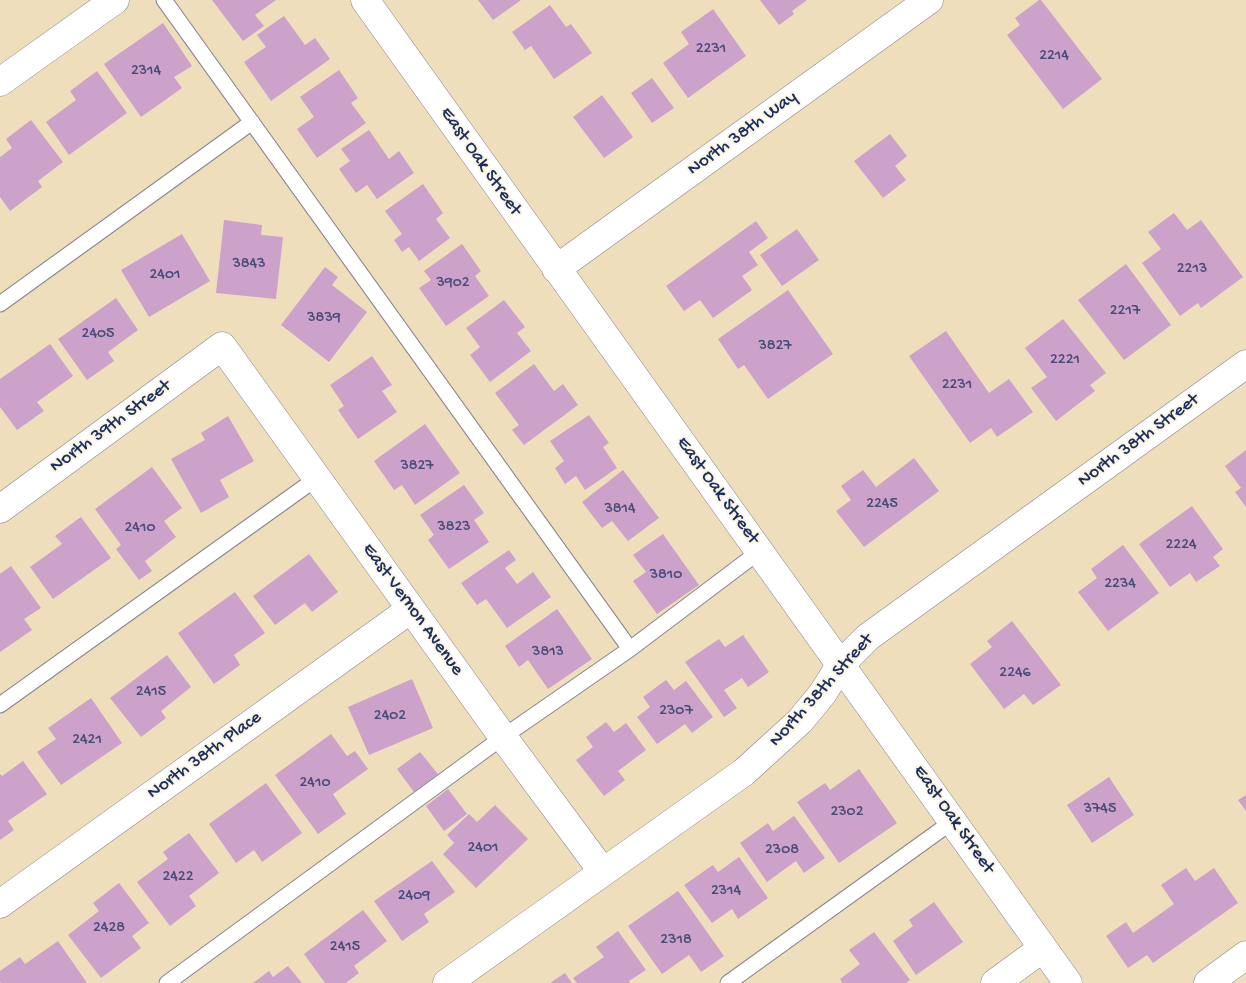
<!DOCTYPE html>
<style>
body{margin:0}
canvas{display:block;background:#efdebc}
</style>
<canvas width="1246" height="983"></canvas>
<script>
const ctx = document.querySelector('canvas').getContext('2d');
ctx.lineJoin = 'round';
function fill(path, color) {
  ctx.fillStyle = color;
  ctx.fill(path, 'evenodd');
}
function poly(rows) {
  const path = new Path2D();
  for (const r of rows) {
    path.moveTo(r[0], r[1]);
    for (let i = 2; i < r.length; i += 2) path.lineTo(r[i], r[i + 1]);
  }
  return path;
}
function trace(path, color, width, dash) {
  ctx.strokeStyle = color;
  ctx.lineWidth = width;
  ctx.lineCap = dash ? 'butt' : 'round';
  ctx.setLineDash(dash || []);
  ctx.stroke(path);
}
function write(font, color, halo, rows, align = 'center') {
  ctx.font = font + ' "Gochi Hand",sans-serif';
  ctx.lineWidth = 4;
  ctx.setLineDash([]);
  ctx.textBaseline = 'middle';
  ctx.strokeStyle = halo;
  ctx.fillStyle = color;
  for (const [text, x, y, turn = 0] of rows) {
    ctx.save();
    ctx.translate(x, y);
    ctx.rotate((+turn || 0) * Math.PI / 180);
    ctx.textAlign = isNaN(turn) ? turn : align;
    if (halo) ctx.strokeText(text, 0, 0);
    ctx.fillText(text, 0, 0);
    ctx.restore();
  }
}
fill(poly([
 [212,0,276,0,255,15,264,26,243,41],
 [478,0,521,0,493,20],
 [760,0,807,0,792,11,794,14,779,25],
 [1039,0,1041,0,1102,79,1063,109,1007,35,1020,25,1015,18],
 [550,5,566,27,571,24,592,53,554,79,531,46,525,50,512,32],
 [713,9,746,56,688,98,663,63,689,44,681,32],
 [284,16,305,45,315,38,330,59,271,101,244,62,266,47,257,35],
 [163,23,192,66,174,77,182,88,141,117,104,64],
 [339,70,358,98,351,103,366,123,317,158,297,129,314,117,300,97],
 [97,71,127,113,69,155,46,122,76,100,70,91],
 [652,78,674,108,652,123,631,93],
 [602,95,633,137,604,158,573,117],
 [31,120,63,162,38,181,42,187,10,211,0,197,0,157,12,148,6,139],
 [369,130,389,159,399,151,414,173,377,199,367,185,356,193,339,169,350,161,341,149],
 [890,134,907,156,895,166,906,180,883,198,854,161],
 [423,184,443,213,436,219,450,238,419,261,409,247,402,252,394,240,402,234,385,211],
 [1174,213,1187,230,1201,220,1243,277,1201,308,1198,303,1180,316,1142,263,1161,249,1148,232],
 [224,220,262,225,261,235,283,237,276,299,216,293],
 [756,221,768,238,749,252,758,265,742,276,752,290,713,318,700,300,684,311,666,286],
 [797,229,819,260,782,286,760,255],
 [182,234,210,281,149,317,121,270],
 [462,244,481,271,475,276,489,296,446,326,419,288,431,280,424,271],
 [1126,264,1171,325,1124,360,1078,300],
 [325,267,338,277,332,285,367,312,329,362,281,325],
 [788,290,833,354,768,399,744,365,738,369,718,339],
 [116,298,138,330,108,352,114,361,87,380,58,339],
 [504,300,525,327,517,333,531,351,490,382,470,355,480,347,466,328],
 [1063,319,1106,373,1090,385,1095,391,1056,421,1031,388,1047,377,1025,348],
 [946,331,989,393,1009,379,1033,412,997,437,991,428,970,443,909,356],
 [50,344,73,376,37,402,44,411,17,430,0,407,0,379],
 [372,356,392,385,382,391,397,412,358,439,338,410,344,406,330,385],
 [534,364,554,391,563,384,578,405,524,445,512,430,519,425,495,393],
 [589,415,609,443,603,447,617,468,585,490,576,476,565,484,555,468,564,461,550,441],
 [228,416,254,461,220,480,229,497,201,513,171,459,205,440,201,433],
 [425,424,460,473,415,505,402,485,394,490,374,461],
 [1246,450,1246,507,1235,492,1241,488,1225,466],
 [914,458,939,491,864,547,836,511,851,500,841,486,863,470,876,487],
 [152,467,182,508,164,521,176,537,145,561,152,571,139,580,116,549,121,545,95,509],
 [623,470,659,518,628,541,612,521,602,528,582,502],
 [464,485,484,513,474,520,489,542,449,569,428,540,434,535,420,515],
 [1192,506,1223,549,1213,557,1220,566,1196,582,1190,573,1170,587,1139,544],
 [81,517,111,558,53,599,30,567,62,544,55,536],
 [663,534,699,585,657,614,633,581,646,572,633,555],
 [1123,545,1159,593,1108,631,1078,592,1097,578,1091,569],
 [509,550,516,560,505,568,517,584,533,572,551,597,507,628,486,599,477,605,461,583],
 [309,554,338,592,312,612,305,603,275,625,253,596],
 [11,566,41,608,24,619,32,630,0,652,0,574],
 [235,592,265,633,234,655,240,665,214,684,178,633],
 [557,609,592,659,548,689,528,660,519,667,505,646],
 [1012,621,1061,685,1033,705,1024,694,1004,709,970,664,992,647,987,641],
 [743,635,769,672,748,687,742,678,724,690,737,708,724,717,685,662,719,639,725,647],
 [167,655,191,687,161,711,166,718,141,737,110,698],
 [412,679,433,728,369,755,348,707],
 [666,680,674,690,686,681,713,717,692,733,685,724,657,744,637,717,650,707,643,697],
 [91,698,122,743,61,785,37,752,56,739,48,728],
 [606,722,614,732,626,723,646,750,618,771,625,780,604,796,576,760,593,747,586,737],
 [331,734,347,756,355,751,368,769,333,794,346,814,318,834,275,775],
 [420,752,438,774,414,792,397,769],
 [23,761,47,794,8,821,14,830,0,840,0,774,2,776],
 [859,769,897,823,839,863,797,802,825,783,830,790],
 [1109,777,1134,815,1092,843,1067,805],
 [266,783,302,833,262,862,254,850,236,863,209,824],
 [448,789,467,814,444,831,426,806],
 [1246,795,1246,811,1238,800],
 [495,805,528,839,476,888,443,854,454,843,447,835,469,814,477,822],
 [794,816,825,858,804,873,796,861,767,882,740,843,768,823,773,831],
 [189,833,219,873,189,896,196,906,170,926,137,882,168,859,163,852],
 [739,857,768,898,738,919,732,909,712,923,684,885,713,865,718,872],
 [432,861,455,892,424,914,429,922,402,941,374,901],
 [1186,868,1195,881,1214,868,1238,903,1153,963,1147,955,1128,968,1106,936,1126,922,1133,933,1174,904,1161,885],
 [119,883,149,923,132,936,141,948,101,978,68,935,99,911,93,903],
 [678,891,724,956,701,972,689,955,662,974,628,926],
 [934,902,963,942,916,975,893,941,913,926,909,920],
 [363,910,387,941,354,966,359,973,346,983,325,983,304,954],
 [618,931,646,970,629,981,630,983,577,983,573,978,604,957,596,947],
 [874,932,910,980,906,983,842,983,840,979,860,964,849,950],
 [58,941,87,983,1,983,0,982,0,971,20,957,25,964],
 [288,966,302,983,253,983,269,971,273,977],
 [565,973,572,983,550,983]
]), '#cca2ca');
const service = poly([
 [164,0,630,649],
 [0,304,252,122],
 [0,705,317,478],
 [167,983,503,737,630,649,760,551],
 [728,983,953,821]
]);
const minor = poly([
 [0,82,115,0],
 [556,269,929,0],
 [0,509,222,346,503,737,603,872],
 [0,904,411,609],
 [447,983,744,772,800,721,823,693,841,664,868,637,1246,364],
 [995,983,1043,948],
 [1208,983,1246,955]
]);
const tertiary = poly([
 [365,0,1068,983]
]);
trace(service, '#85868d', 17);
trace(minor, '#85868d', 29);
trace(tertiary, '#85868d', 29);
trace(service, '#fff', 15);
trace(minor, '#fff', 28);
trace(tertiary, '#fff', 28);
write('16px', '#474c79', null, [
 ["2231",711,50],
 ["2214",1054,57],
 ["2314",146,72],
 ["3843",249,265],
 ["2213",1192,270],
 ["2401",165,276],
 ["3902",453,284],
 ["2217",1125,312],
 ["3839",324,319],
 ["2405",98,335],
 ["3827",775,347],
 ["2221",1065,361],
 ["2231",957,386],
 ["3827",417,467],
 ["2245",882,505],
 ["3814",620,510],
 ["3823",454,528],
 ["2410",140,529],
 ["2224",1181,546],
 ["3810",666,576],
 ["2234",1120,585],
 ["3813",548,653],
 ["2246",1015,674],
 ["2415",151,693],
 ["2307",676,712],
 ["2402",390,717],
 ["2421",87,741],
 ["2410",315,784],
 ["3745",1100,810],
 ["2302",847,813],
 ["2401",483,849],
 ["2308",782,851],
 ["2422",178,878],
 ["2314",726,892],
 ["2409",414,897],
 ["2428",109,929],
 ["2318",676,941],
 ["2415",345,948]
]);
write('19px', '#1b2f5e', '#fcf5e5', [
 ["North 38th Way",743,134,-36],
 ["East Oak Street",480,162,55],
 ["North 39th Street",111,427,-36],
 ["North 38th Street",1139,441,-36],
 ["East Oak Street",717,491,54],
 ["East Vernon Avenue",412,610,54],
 ["North 38th Street",822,691,-48],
 ["North 38th Place",205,756,-36],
 ["East Oak Street",953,820,55]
]);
</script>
